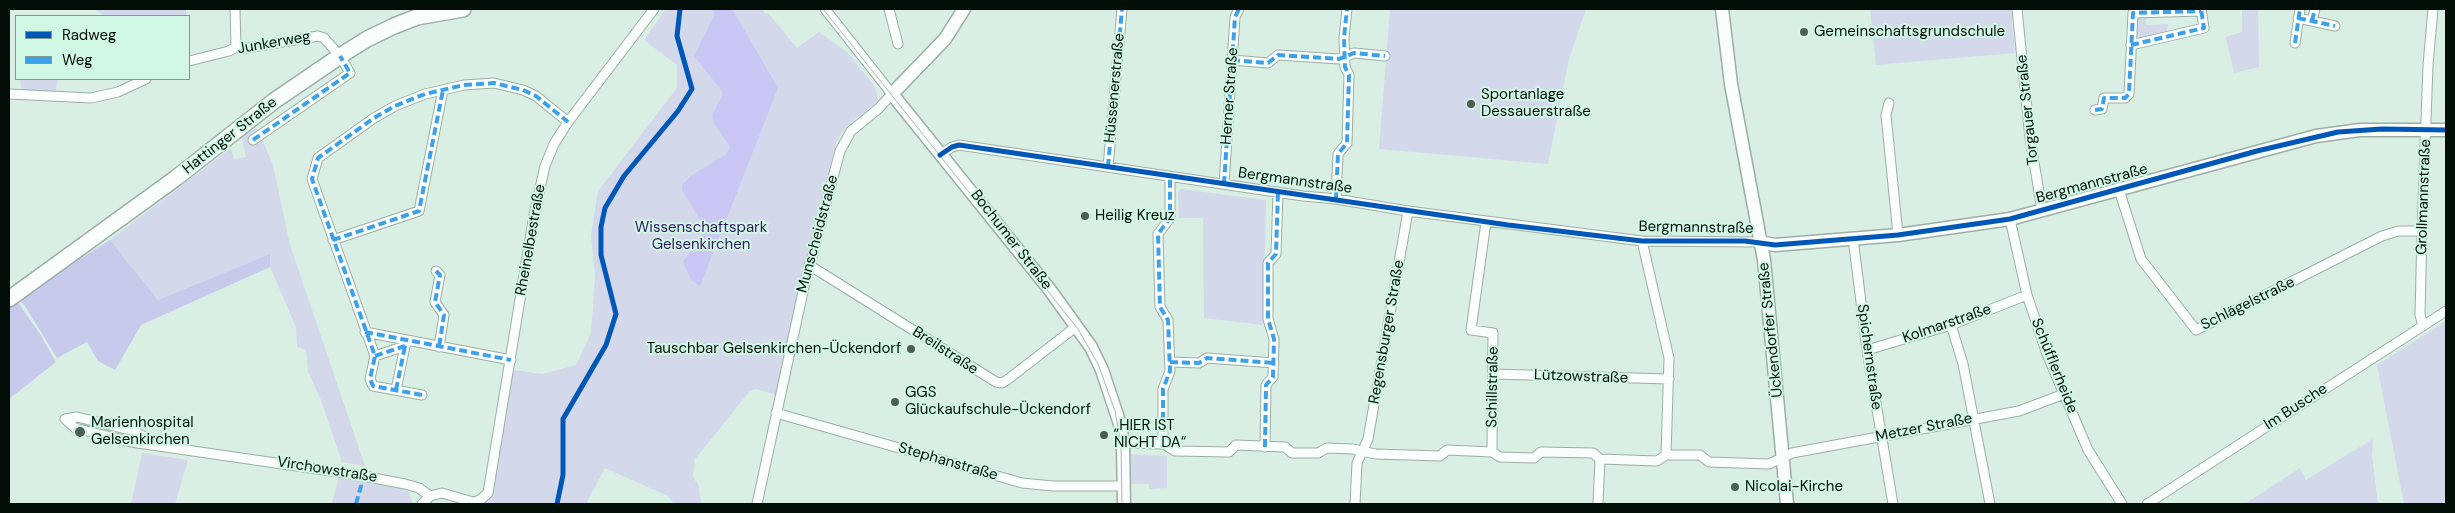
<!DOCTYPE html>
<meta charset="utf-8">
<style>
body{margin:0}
#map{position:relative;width:2455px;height:513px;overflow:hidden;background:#d9efe4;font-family:"DM Sans",sans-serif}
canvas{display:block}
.frame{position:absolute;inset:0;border:10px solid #030e09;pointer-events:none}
.legend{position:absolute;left:15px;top:15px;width:175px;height:65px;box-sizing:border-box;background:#d1f7e5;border:1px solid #7f9a8d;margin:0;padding:6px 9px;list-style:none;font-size:15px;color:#030e09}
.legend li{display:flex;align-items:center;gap:10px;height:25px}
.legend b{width:25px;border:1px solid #7f9a8d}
</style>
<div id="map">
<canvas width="2455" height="513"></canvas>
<div class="frame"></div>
<ul class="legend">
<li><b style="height:6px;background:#0057b8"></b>Radweg</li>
<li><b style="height:6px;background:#3ca1e9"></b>Weg</li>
</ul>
</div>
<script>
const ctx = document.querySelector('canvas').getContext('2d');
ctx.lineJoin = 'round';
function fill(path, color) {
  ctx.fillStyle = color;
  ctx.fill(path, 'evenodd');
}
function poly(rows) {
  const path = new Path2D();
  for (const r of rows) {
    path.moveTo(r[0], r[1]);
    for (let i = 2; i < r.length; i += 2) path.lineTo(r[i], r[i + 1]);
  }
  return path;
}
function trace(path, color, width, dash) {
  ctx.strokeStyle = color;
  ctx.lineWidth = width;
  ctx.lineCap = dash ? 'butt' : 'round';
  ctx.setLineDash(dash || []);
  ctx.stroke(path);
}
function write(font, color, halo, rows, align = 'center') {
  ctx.font = font + ' "DM Sans",sans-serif';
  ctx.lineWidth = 4;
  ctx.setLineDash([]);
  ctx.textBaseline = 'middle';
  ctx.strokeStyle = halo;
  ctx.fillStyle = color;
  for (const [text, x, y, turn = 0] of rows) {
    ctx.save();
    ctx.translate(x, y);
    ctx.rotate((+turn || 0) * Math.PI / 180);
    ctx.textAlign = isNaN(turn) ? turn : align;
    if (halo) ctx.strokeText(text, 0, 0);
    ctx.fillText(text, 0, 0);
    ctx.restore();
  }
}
fill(poly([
 [95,9,186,9,186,16,105,16],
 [666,9,761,9,766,14,768,13,797,48,819,32,847,52,875,87,878,101,850,123,841,133,836,143,805,267,778,395,755,389,750,391,695,459,693,477,699,486,701,504,674,504,668,496,605,468,586,504,488,504,485,502,514,370,542,374,576,365,591,333,595,276,591,235,598,191,677,88,677,65,644,40],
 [1390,9,1586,9,1569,59,1548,164,1379,149],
 [1870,9,2011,9,2015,53,1876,65],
 [2242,9,2258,9,2259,67,2234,73,2226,37,2242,32],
 [2140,17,2146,17,2146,25,2168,24,2167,33,2139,38,2136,34,2136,23],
 [20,79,58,79,55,94,21,90],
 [257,128,273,165,290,245,365,466,342,462,321,400,308,372,306,350,297,347,296,327,270,267,270,254,158,300,110,240,231,148,234,159,246,157,241,136],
 [1181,189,1266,200,1263,325,1204,318,1203,218,1179,218,1178,192],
 [2446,321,2446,504,2404,504,2377,365],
 [2373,439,2372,456,2378,504,2245,504,2300,468,2306,480],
 [142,453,188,460,175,504,131,504],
 [1131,454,1167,456,1167,488,1149,489,1149,484,1131,484],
 [339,475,408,491,413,504,332,504]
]), '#d3d8eb');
fill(poly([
 [110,240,158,300,270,254,270,267,141,325,115,370,98,361,87,342,57,358,25,306,18,298],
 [14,297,40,334,56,362,9,399,9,302]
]), '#c8caeb');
fill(poly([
 [713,9,732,9,778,88,700,286,691,280,683,262,702,234,703,225,682,190,682,185,692,175,727,154,730,147,714,123,712,115,722,96,722,91,694,56,715,14]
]), '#cac7f4');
const street = poly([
 [235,9,236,47],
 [889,9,898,44],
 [2017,9,2030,138,2042,210],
 [2298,18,2335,26],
 [2312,21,2315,9],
 [2295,43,2300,9],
 [2131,45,2204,28,2201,9],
 [1232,60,1268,63,1278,55,1339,59,1354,53,1385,56],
 [189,61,229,51,236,47,247,48,318,36,324,38,340,56,350,73,253,140],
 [9,94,91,98,118,92,146,79],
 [1889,103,1886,115,1898,235],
 [2095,110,2102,109,2104,98,2125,98,2129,94,2133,13,2201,11],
 [940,155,952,147,959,145,1303,196,1336,199,1408,211,1642,241,1760,242],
 [1108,167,1122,9],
 [1224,184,1235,17,1239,9],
 [2119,190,2141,259,2196,330,2382,236,2398,231,2422,231],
 [1336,199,1338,154,1347,143,1349,75,1345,67,1344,38,1347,9],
 [2010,219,2027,295,2047,354,2088,450,2122,504],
 [1486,222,1471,330,1493,333,1492,452],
 [1853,238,1867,350,1893,504],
 [333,240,419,211,443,90],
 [1642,241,1669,358,1666,455],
 [809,265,996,382,1002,383,1007,380,1077,326],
 [436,271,440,275,435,302,444,315,439,347],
 [1951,325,1963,364,1990,504],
 [2423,326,2420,315,2422,231,2428,65,2433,9],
 [365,332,511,360],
 [1867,350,1951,325,2027,295],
 [375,356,405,346,406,343],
 [1170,362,1199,363,1207,358,1274,363],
 [1493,374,1669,379],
 [396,390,405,346],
 [422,395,373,386,370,379,375,356,312,179,318,158,374,118,395,106,425,94,464,85,494,83,523,90,536,96,568,122],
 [776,413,1022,483,1053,486,1124,486],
 [65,419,75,428,131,442,358,475,405,484,419,488,430,496],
 [65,419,77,417,134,431,155,443],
 [1123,443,1164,444,1175,451,1229,452,1236,445,1285,447,1292,453,1318,453,1327,448,1353,449,1375,454,1440,456,1447,450,1492,452,1500,457,1534,458,1541,452,1593,453,1600,459,1657,461,1666,455,1700,455,1709,462,1769,464,1792,453,2019,411,2064,394],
 [1163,444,1163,389,1170,371,1168,320,1160,307,1158,234,1170,218,1170,177],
 [1265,447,1266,385,1273,377,1274,339,1268,319,1268,263,1276,254,1278,192],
 [430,496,442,493,473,502,480,500,488,493,534,215,545,166,554,144,568,122,654,9],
 [422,504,430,496],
 [757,504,804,287,840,151,851,131,878,109,892,94,825,9],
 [1355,504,1357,463,1368,439,1408,211],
 [1598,504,1600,459],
 [2147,504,2446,311]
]);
const secondary = poly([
 [964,9,945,39,892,94,1050,290,1091,347,1102,370,1120,424,1123,446,1124,504],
 [1722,9,1731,84,1764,260,1787,504],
 [1760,242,1775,245,1898,235,2010,219,2316,136,2360,130,2446,130]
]);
const primary = poly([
 [9,299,176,178,274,101,340,56,367,39,394,26,417,17,463,9]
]);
trace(street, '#9daea5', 11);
trace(secondary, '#9daea5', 15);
trace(primary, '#9daea5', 18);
trace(street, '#f9fdfb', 9);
trace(secondary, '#f9fdfb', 12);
trace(primary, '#f9fdfb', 15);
trace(poly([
 [823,9,1078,329,1098,364,1115,411,1121,445,1122,504]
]), '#b0b5b3', 1);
trace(poly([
 [2298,18,2335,26],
 [2312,21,2315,9],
 [2295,43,2300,9],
 [2131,45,2204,28,2201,9],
 [1232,60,1268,63,1278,55,1339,59,1354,53,1385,56],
 [2095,110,2102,109,2104,98,2125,98,2129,94,2133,13,2201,11],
 [253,140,350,73,340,56],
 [1108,167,1122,9],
 [1224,184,1235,17,1239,9],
 [1336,199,1338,154,1347,143,1349,75,1345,67,1344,38,1347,9],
 [333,240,419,211,443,90],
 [436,271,440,275,435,302,444,315,439,347],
 [365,332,511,360],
 [375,356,405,346,406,343],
 [1170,362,1199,363,1207,358,1274,363],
 [396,390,405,346],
 [422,395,373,386,370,379,375,356,312,179,318,158,374,118,395,106,425,94,464,85,494,83,523,90,536,96,568,122],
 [1163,444,1163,389,1170,371,1168,320,1160,307,1158,234,1170,218,1170,177],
 [1265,447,1266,385,1273,377,1274,339,1268,319,1268,263,1276,254,1278,192],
 [356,504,361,486,358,475]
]), '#3ca1e9', 4, [8, 4]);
trace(poly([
 [940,155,952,147,959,145,1508,225,1642,241,1745,241,1775,245,1898,235,2010,219,2257,151,2338,132,2382,129,2446,130],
 [557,504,563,475,563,419,606,345,616,314,601,255,601,227,605,208,624,176,678,111,692,89,677,36,680,9]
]), '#0057b8', 5);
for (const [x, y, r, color] of [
 [1804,32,5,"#4e5d56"],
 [1471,104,5,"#4e5d56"],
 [1085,216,5,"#4e5d56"],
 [911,349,5,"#4e5d56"],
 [895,402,5,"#4e5d56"],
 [80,432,6,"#4e5d56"],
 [1104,435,5,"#4e5d56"],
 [1735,487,5,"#4e5d56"]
]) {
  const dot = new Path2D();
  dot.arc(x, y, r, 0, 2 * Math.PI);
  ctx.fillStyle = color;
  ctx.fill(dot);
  trace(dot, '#d1f7e5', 2);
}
write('15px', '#030e09', '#d1f7e5', [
 ["Gemeinschaftsgrundschule",1814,32],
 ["Sportanlage",1481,95],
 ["Dessauerstraße",1481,112],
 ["Heilig Kreuz",1095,216],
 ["Tauschbar Gelsenkirchen-Ückendorf",901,349,"right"],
 ["GGS",905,393],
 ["Glückaufschule-Ückendorf",905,410],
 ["Marienhospital",91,423],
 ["Gelsenkirchen",91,440],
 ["„HIER IST",1114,426],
 ["NICHT DA“",1114,443],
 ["Nicolai-Kirche",1745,487]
], 'left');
write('15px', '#030e09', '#d1f7e5', [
 ["Junkerweg",274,43,-10],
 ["Hüssenerstraße",1115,88,-85],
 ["Herner Straße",1230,96,-86],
 ["Torgauer Straße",2028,110,-96],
 ["Hattinger Straße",230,136,-38],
 ["Bergmannstraße",1295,181,8],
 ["Bergmannstraße",2092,184,-15],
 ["Grollmannstraße",2424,197,-88],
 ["Bergmannstraße",1696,228,1],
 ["Munscheidstraße",818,234,-75],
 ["Rheinelbestraße",531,240,-80],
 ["Bochumer Straße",1011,240,52],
 ["Schlägelstraße",2248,304,-26],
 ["Kolmarstraße",1947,324,-19],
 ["Ückendorfer Straße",1771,330,-96],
 ["Regensburger Straße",1387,332,-80],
 ["Breilstraße",945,351,33],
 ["Spichernstraße",1869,357,82],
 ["Schüfflerheide",2054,366,68],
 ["Lützowstraße",1581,377,2],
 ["Schillstraße",1493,387,-89],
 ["Im Busche",2296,407,-33],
 ["Metzer Straße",1924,428,-11],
 ["Stephanstraße",948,462,16],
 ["Virchowstraße",327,470,9]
]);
write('15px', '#321664', '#d1f7e5', [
 ["Wissenschaftspark",701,228],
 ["Gelsenkirchen",701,245]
]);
</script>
